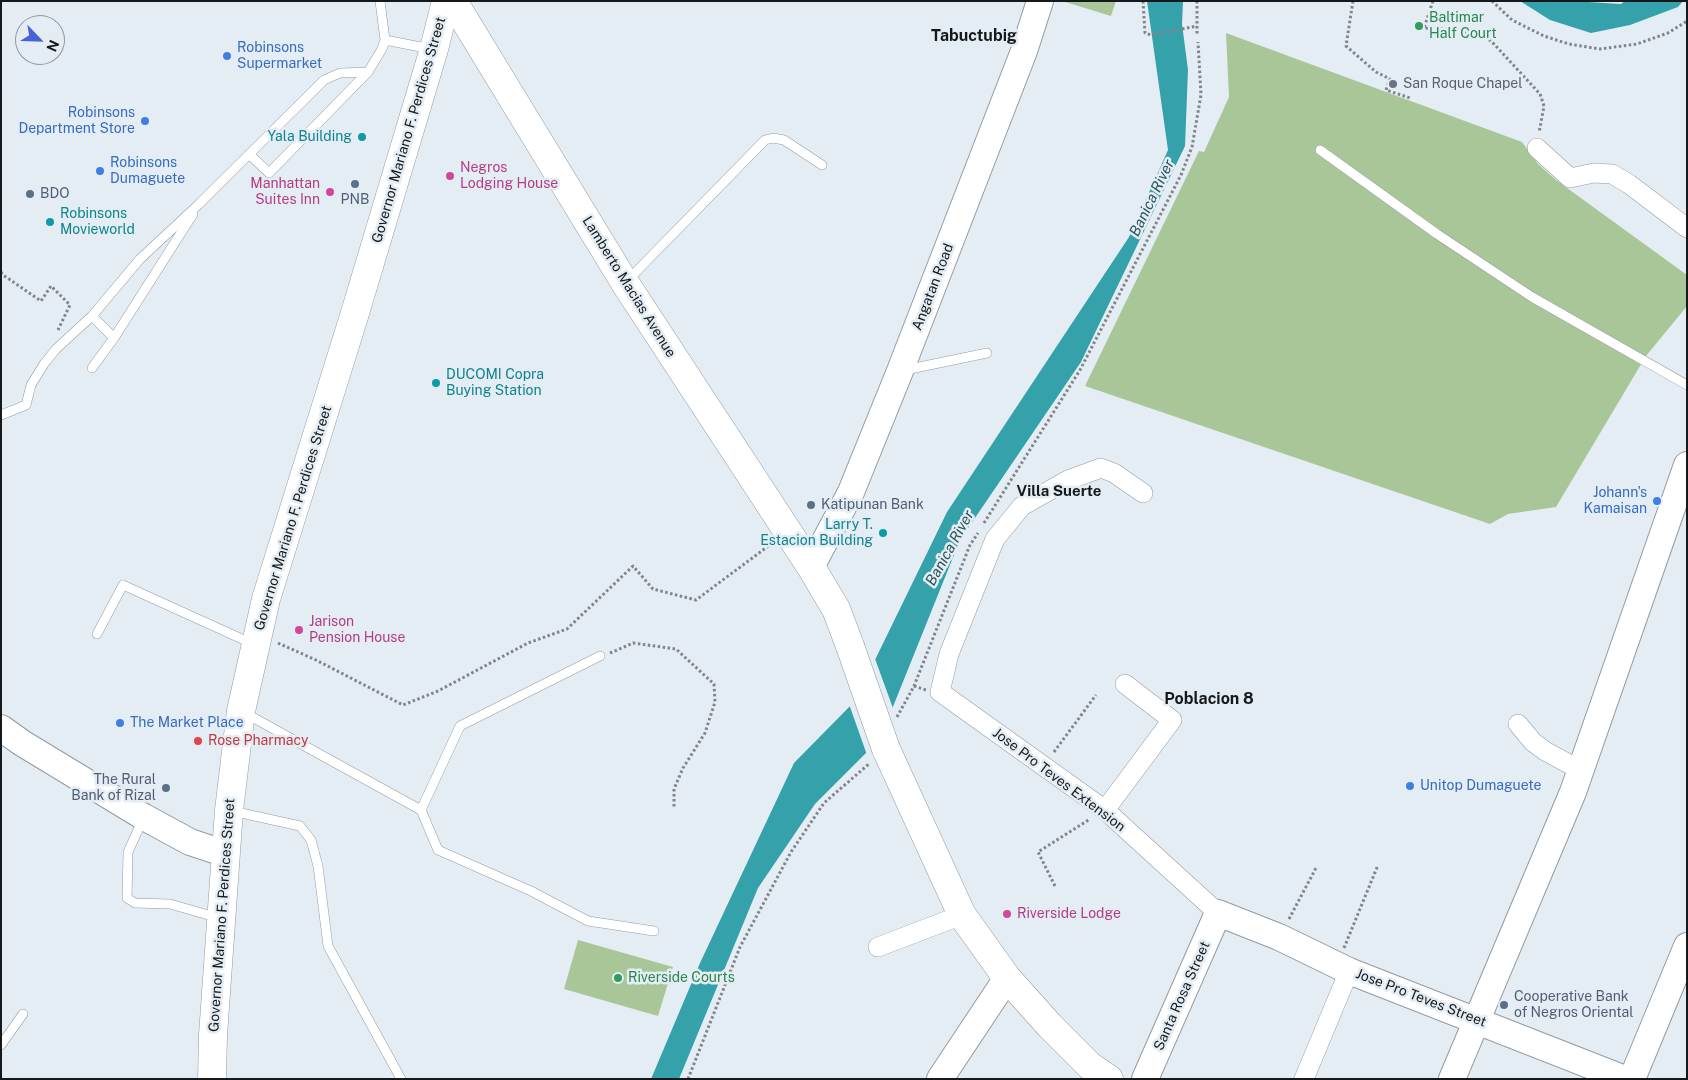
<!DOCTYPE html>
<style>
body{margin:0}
#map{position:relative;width:1688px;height:1080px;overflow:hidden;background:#e5edf4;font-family:"Public Sans",sans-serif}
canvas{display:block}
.frame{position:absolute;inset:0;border:2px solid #16191b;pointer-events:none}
.north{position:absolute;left:15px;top:15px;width:50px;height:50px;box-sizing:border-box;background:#e5edf4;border:1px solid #92989d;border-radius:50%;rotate:114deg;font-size:14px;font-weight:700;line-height:20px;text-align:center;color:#16191b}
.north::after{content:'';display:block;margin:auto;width:18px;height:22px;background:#4862d6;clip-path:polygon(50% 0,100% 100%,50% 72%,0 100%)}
</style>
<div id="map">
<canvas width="1688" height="1080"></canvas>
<div class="frame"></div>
<div class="north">N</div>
</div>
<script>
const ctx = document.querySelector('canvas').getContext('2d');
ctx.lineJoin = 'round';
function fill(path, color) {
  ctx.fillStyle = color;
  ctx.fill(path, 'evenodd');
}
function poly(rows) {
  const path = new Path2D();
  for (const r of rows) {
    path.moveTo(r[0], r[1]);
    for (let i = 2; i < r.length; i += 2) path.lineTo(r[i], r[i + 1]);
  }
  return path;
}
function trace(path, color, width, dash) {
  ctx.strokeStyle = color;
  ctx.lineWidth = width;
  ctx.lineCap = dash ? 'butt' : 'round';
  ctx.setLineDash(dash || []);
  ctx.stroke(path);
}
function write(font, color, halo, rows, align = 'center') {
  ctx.font = font + ' "Public Sans",sans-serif';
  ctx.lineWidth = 5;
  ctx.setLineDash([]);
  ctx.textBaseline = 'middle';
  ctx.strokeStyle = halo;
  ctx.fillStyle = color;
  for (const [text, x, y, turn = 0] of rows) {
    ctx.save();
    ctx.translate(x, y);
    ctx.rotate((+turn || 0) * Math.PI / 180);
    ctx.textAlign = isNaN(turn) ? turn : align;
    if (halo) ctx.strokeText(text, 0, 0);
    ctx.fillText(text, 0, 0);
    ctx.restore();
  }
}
fill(poly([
 [1062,1,1116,1,1111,16],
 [1226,33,1522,142,1538,164,1556,180,1687,275,1687,306,1646,356,1556,507,1508,514,1490,524,1085,386,1199,151,1204,152,1229,97],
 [578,940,673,967,658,1016,564,989]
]), '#a9c699');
fill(poly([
 [1147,1,1183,1,1182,24,1188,70,1185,146,1081,362,960,540,880,739,815,804,758,888,679,1079,651,1079,700,963,794,763,855,701,947,512,1129,237,1168,150],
 [1520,1,1572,1,1621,4,1625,1,1683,1,1678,7,1630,25,1591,33,1550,20]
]), '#35a2ab');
fill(poly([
 [874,656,894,711,882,740,867,755,849,704,853,699]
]), '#e5edf4');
const lane = poly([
 [385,40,431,49],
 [1320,150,1437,234,1532,297,1687,385],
 [249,154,269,173,368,72,382,49,385,40,380,1],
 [627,281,765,140,773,138,784,140,822,165],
 [92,316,114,338,193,214],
 [92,368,114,338],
 [905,370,987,353],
 [1,415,26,405,31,385,44,364,56,349,92,316,140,259,198,205,324,80,340,73,368,72],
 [97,634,123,585,253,644],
 [243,712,421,810,438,850,531,891,588,921,654,931],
 [421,810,460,726,600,656],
 [232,811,300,826,311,840,318,866,328,946,401,1079],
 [143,819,128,852,127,898,135,903,170,904,219,918],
 [1,1045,23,1014]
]);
const street = poly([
 [1537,148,1570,178,1594,173,1612,174,1629,184,1687,228],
 [1143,493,1114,473,1101,468,1068,480,1022,506,995,539,949,654,940,692,1105,810,1218,913],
 [1518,724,1533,742,1545,751,1569,764,1582,768],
 [1105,810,1172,720,1125,684],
 [878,947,962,915],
 [1304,1079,1349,971]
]);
const secondary = poly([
 [811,567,851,492,900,371,1024,51,1040,1],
 [1,728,22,743,144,817,190,842,226,854],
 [940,1079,1007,978],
 [1145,1079,1218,913,1279,937,1349,971,1625,1079],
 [1452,1079,1573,792,1687,465],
 [1632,1079,1687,946]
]);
const primary = poly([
 [453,1,625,283,811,567,836,609,850,646],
 [886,749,962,915,1007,978,1050,1026,1090,1066,1109,1079],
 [212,1079,213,1035,229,810,241,711,266,599,355,313,434,49,446,1]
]);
trace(lane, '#939aa0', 10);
trace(street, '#939aa0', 20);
trace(secondary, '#939aa0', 28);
trace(primary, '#939aa0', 29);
trace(poly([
 [1143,1,1145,33,1151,35,1197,26],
 [1197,1,1197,34],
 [1353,1,1346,46,1376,72,1390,79,1386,90,1410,98],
 [1433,1,1424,28,1456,30,1486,37,1494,44,1540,94,1544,106,1539,133],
 [1492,1,1512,20,1544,36,1569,44,1600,49,1637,44,1668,33,1687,21],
 [1,272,3,275,41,301,51,286,70,305,58,330],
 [984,523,1080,370,1181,175,1192,147,1201,95,1198,42],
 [278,643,316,660,403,705,438,691,528,643,567,629,633,566,653,589,696,600,771,544],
 [610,653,633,643,676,649,714,684,715,702,705,733,683,768,674,789,674,809],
 [914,686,926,690],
 [897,717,914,686,970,545,978,533],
 [1054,752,1096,695],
 [1055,886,1038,852,1090,819],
 [1289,919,1317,866],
 [1344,948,1378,865],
 [688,1079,740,947,791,852,824,803,870,763]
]), '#7f8589', 3, [2.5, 2.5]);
trace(lane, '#fff', 9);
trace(street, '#fff', 19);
trace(secondary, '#fff', 26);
trace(primary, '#fff', 28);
const primaryBridge = poly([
 [850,646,886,749]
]);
trace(primaryBridge, '#939aa0', 29, []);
trace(primaryBridge, '#fff', 28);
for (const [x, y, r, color] of [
 [1419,26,5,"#2e9e5b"],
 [227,56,5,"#3f7fe0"],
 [1393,84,5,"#6b7280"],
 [145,121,5,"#3f7fe0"],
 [362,137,5,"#0f9aa8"],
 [100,171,5,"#3f7fe0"],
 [450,176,5,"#d1479c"],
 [355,184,5,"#5c6f8a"],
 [330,192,5,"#d1479c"],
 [30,194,5,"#5c6f8a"],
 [50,222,5,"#0f9aa8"],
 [436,383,5,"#0f9aa8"],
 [1657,501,5,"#3f7fe0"],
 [811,505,5,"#5c6f8a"],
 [883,533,5,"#0f9aa8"],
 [299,630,5,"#d1479c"],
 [120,723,5,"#3f7fe0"],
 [198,741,5,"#e0444e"],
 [1410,786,5,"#3f7fe0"],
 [166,788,5,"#5c6f8a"],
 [1007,914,5,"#d1479c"],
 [618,978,5,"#2e9e5b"],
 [1504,1005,5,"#5c6f8a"]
]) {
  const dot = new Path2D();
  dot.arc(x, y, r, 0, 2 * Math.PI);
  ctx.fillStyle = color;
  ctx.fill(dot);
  trace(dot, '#e5edf4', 2);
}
write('14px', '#27864d', '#e5edf4', [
 ["Baltimar",1429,18],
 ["Half Court",1429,34],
 ["Riverside Courts",628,978]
], 'left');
write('14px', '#366cbe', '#e5edf4', [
 ["Robinsons",237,48],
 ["Supermarket",237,64],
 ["Robinsons",135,113,"right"],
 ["Department Store",135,129,"right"],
 ["Robinsons",110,163],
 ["Dumaguete",110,179],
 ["Johann's",1647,493,"right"],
 ["Kamaisan",1647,509,"right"],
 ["The Market Place",130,723],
 ["Unitop Dumaguete",1420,786]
], 'left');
write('14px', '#5b616d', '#e5edf4', [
 ["San Roque Chapel",1403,84]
], 'left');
write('14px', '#16191b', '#e5edf4', [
 ["Governor Mariano F. Perdices Street",409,130,-74],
 ["Lamberto Macias Avenue",629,287,58],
 ["Angatan Road",933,287,-69],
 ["Governor Mariano F. Perdices Street",293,518,-73],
 ["Jose Pro Teves Extension",1059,780,37],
 ["Governor Mariano F. Perdices Street",222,915,-86],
 ["Santa Rosa Street",1182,996,-66],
 ["Jose Pro Teves Street",1421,998,21]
]);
write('14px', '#0d838f', '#e5edf4', [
 ["Yala Building",352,137],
 ["Robinsons",60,214,"left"],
 ["Movieworld",60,230,"left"],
 ["DUCOMI Copra",446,375,"left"],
 ["Buying Station",446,391,"left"],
 ["Larry T.",873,525],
 ["Estacion Building",873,541]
], 'right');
write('14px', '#b23c85', '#e5edf4', [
 ["Negros",460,168],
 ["Lodging House",460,184],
 ["Manhattan",320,184,"right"],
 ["Suites Inn",320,200,"right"],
 ["Jarison",309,622],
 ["Pension House",309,638],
 ["Riverside Lodge",1017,914]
], 'left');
write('14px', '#4e5e75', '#e5edf4', [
 ["BDO",40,194],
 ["PNB",355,200,"center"],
 ["Katipunan Bank",821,505],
 ["The Rural",156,780,"right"],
 ["Bank of Rizal",156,796,"right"],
 ["Cooperative Bank",1514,997],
 ["of Negros Oriental",1514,1013]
], 'left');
write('14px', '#be3a42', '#e5edf4', [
 ["Rose Pharmacy",208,741]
], 'left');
write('italic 15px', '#27555a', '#e5edf4', [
 ["Banica River",1152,198,-64],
 ["Banica River",950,548,-61]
]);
write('bold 15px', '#16191b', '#e5edf4', [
 ["Villa Suerte",1059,491]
]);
write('bold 16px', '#16191b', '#e5edf4', [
 ["Tabuctubig",974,36],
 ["Poblacion 8",1209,699]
]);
</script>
